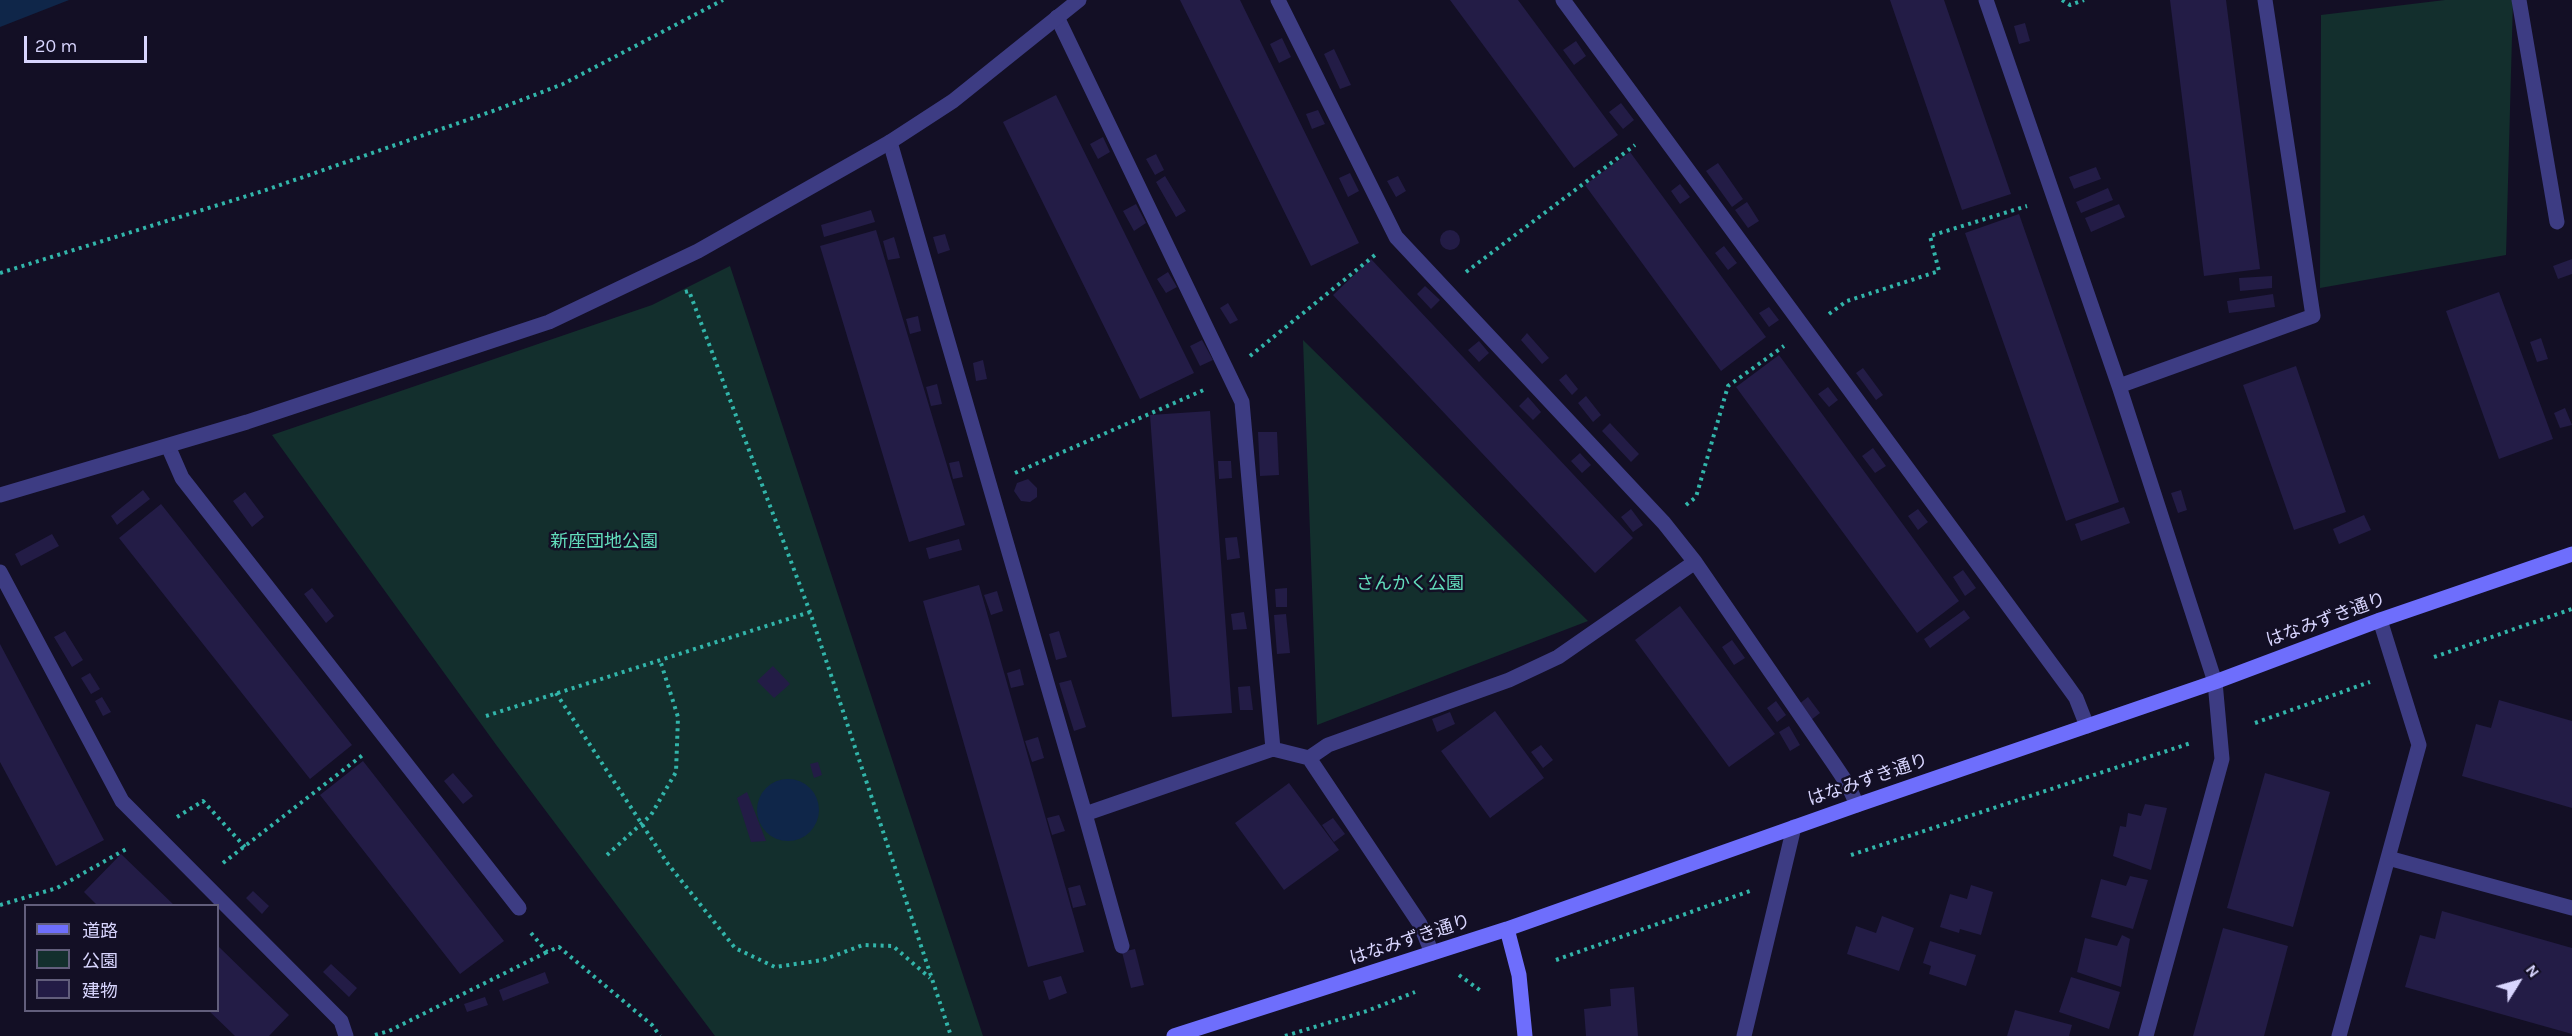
<!DOCTYPE html>
<meta charset="utf-8">
<style>
body{margin:0}
#map{position:relative;width:2572px;height:1036px;overflow:hidden;background:#130f25;font-family:Karla,"Noto Sans JP",sans-serif}
canvas{display:block}
.legend{position:absolute;left:24px;top:904px;width:195px;height:108px;box-sizing:border-box;background:#130f25;border:2px solid #625e7c;margin:0;padding:8px 10px;list-style:none;font-size:18px;color:#d8d5fe}
.legend li{display:flex;align-items:center;gap:12px;height:30px}
.legend b{width:30px;border:2px solid #625e7c}
.north{position:absolute;left:2488px;top:952px;width:60px;height:60px;-webkit-text-stroke:4px #130f25;paint-order:stroke;rotate:53deg;font-size:16px;font-weight:700;line-height:24px;text-align:center;color:#d8d5fe}
.north::after{content:'';display:block;margin:auto;width:21px;height:27px;background:#d8d5fe;clip-path:polygon(50% 0,100% 100%,50% 72%,0 100%)}
.scale{position:absolute;left:24px;top:36px;width:123px;height:27px;box-sizing:border-box;border:3px solid #d8d5fe;border-top:0;padding-left:8px;font-size:18px;line-height:21px;white-space:nowrap;color:#d8d5fe;-webkit-text-stroke:4px #130f25;paint-order:stroke}
</style>
<div id="map">
<canvas width="2572" height="1036"></canvas>
<ul class="legend">
<li><b style="height:8px;background:#6e6efc"></b>道路</li>
<li><b style="height:16px;background:#132f2d"></b>公園</li>
<li><b style="height:16px;background:#231c46"></b>建物</li>
</ul>
<div class="north">N</div>
<div class="scale">20 m</div>
</div>
<script>
const ctx = document.querySelector('canvas').getContext('2d');
ctx.lineJoin = 'round';
function fill(path, color) {
  ctx.fillStyle = color;
  ctx.fill(path, 'evenodd');
}
function poly(rows) {
  const path = new Path2D();
  for (const r of rows) {
    if (r.length === 3) {
      path.moveTo(r[0] + r[2], r[1]);
      path.arc(r[0], r[1], r[2], 0, 2 * Math.PI);
      continue;
    }
    path.moveTo(r[0], r[1]);
    for (let i = 2; i < r.length; i += 2) path.lineTo(r[i], r[i + 1]);
  }
  return path;
}
function trace(path, color, width, dash) {
  ctx.strokeStyle = color;
  ctx.lineWidth = width;
  ctx.lineCap = dash ? 'butt' : 'round';
  ctx.setLineDash(dash || []);
  ctx.stroke(path);
}
function write(font, color, halo, rows, align = 'center') {
  ctx.font = font + ' Karla,"Noto Sans JP",sans-serif';
  ctx.lineWidth = 5;
  ctx.setLineDash([]);
  ctx.textBaseline = 'middle';
  ctx.strokeStyle = halo;
  ctx.fillStyle = color;
  for (const [text, x, y, turn = 0] of rows) {
    ctx.save();
    ctx.translate(x, y);
    ctx.rotate((+turn || 0) * Math.PI / 180);
    ctx.textAlign = isNaN(turn) ? turn : align;
    if (halo) ctx.strokeText(text, 0, 0);
    ctx.fillText(text, 0, 0);
    ctx.restore();
  }
}
fill(poly([
 [2445,0,2513,0,2506,255,2320,288,2321,15],
 [730,266,983,1036,715,1036,497,746,272,435,652,305],
 [1303,340,1588,621,1317,725]
]), '#132f2d');
fill(poly([
 [0,0,69,0,0,27],
 [788,810,31]
]), '#0f2649');
fill(poly([
 [1180,0,1240,0,1359,243,1311,266],
 [1450,0,1518,0,1618,135,1574,168],
 [1890,0,1944,0,2011,194,1962,210],
 [2170,0,2226,0,2260,269,2204,276],
 [2025,23,2030,41,2019,44,2014,26],
 [1282,38,1291,57,1279,63,1270,44],
 [1576,41,1586,56,1574,65,1563,50],
 [1334,49,1351,85,1340,89,1324,54],
 [1056,95,1194,373,1140,399,1003,122],
 [1621,103,1634,120,1623,129,1609,112],
 [1318,110,1325,124,1312,129,1306,114],
 [1103,137,1110,152,1098,159,1090,144],
 [1630,152,1766,337,1721,371,1585,185],
 [1156,154,1164,170,1155,175,1146,159],
 [1718,163,1743,199,1732,207,1706,171],
 [2096,167,2101,179,2074,189,2069,177],
 [1350,173,1359,191,1348,197,1339,178],
 [1165,176,1186,211,1176,217,1156,182],
 [1398,176,1406,191,1396,197,1387,181],
 [1680,184,1690,197,1680,204,1671,191],
 [2108,188,2113,200,2081,213,2076,202],
 [1747,202,1759,221,1748,228,1735,210],
 [1136,204,1146,223,1134,231,1123,211],
 [2119,204,2125,217,2091,232,2085,218],
 [871,210,875,222,824,237,821,225],
 [2019,214,2119,502,2066,521,1965,233],
 [1450,240,10],
 [876,230,965,525,909,542,820,246],
 [945,234,950,250,938,254,933,237],
 [894,237,900,258,888,260,883,241],
 [1724,246,1737,263,1728,270,1715,253],
 [1371,259,1633,538,1595,573,1333,295],
 [2572,259,2572,274,2558,279,2553,266],
 [1168,272,1177,287,1166,293,1157,279],
 [2272,276,2272,288,2240,291,2239,278],
 [1425,286,1440,300,1431,309,1417,294],
 [2499,292,2553,439,2499,459,2446,311],
 [2273,294,2275,307,2229,313,2227,301],
 [1228,303,1238,320,1230,324,1220,308],
 [1769,307,1779,320,1769,327,1759,313],
 [918,316,921,331,910,334,906,319],
 [1527,333,1549,358,1542,364,1521,340],
 [2541,338,2548,359,2537,362,2530,342],
 [1202,340,1213,360,1200,366,1190,346],
 [1479,341,1489,353,1479,362,1468,350],
 [1779,355,1959,601,1917,633,1736,387],
 [983,360,987,379,976,381,973,363],
 [2296,366,2346,512,2294,530,2243,385],
 [1863,368,1883,395,1876,400,1856,373],
 [1566,374,1578,389,1572,395,1559,380],
 [937,384,942,404,931,406,926,387],
 [1828,387,1838,400,1829,407,1818,394],
 [1586,396,1601,415,1593,422,1578,403],
 [1528,397,1541,412,1533,420,1519,406],
 [2565,408,2572,425,2560,428,2554,413],
 [1210,411,1232,713,1172,717,1150,415],
 [1610,423,1639,454,1631,462,1602,431],
 [1258,432,1277,432,1279,475,1260,476],
 [1873,448,1886,466,1875,473,1862,456],
 [1580,453,1591,465,1582,473,1571,461],
 [959,461,963,477,953,479,949,463],
 [1218,461,1231,461,1232,478,1219,479],
 [1028,479,1037,488,1037,497,1030,502,1021,501,1014,491,1017,483],
 [143,490,150,499,117,525,111,516],
 [2181,490,2187,510,2178,513,2171,493],
 [245,492,264,517,252,527,233,501],
 [161,504,352,745,310,779,119,538],
 [2124,507,2130,523,2081,541,2075,524],
 [1631,509,1643,525,1633,532,1621,517],
 [1918,509,1928,522,1918,530,1908,516],
 [2364,515,2371,530,2339,544,2333,529],
 [52,534,59,546,21,566,15,554],
 [1237,537,1240,558,1227,560,1225,538],
 [959,539,962,550,929,559,926,548],
 [1963,570,1976,588,1965,596,1953,577],
 [979,585,1084,952,1028,967,923,601],
 [312,588,334,616,326,623,304,594],
 [1287,588,1287,607,1276,607,1275,589],
 [997,591,1003,611,991,615,984,595],
 [1680,606,1775,734,1729,767,1635,640],
 [1964,610,1970,618,1930,648,1924,639],
 [1244,612,1247,629,1233,630,1231,614],
 [1286,614,1290,653,1277,654,1274,615],
 [65,631,83,660,72,667,54,637],
 [1059,631,1067,657,1056,660,1049,634],
 [1732,640,1745,658,1734,665,1722,647],
 [0,644,104,840,56,866,0,762],
 [773,666,790,684,774,698,757,681],
 [1020,669,1024,685,1011,688,1007,673],
 [90,673,100,689,91,694,81,678],
 [1071,680,1086,727,1074,731,1059,683],
 [1250,686,1253,710,1240,710,1238,687],
 [102,697,111,712,103,716,95,701],
 [1808,697,1820,713,1811,720,1799,704],
 [2499,700,2572,721,2572,808,2462,776,2476,724,2491,728],
 [1776,701,1786,715,1777,722,1767,708],
 [1495,711,1544,778,1490,818,1441,751],
 [1450,712,1455,724,1437,732,1432,719],
 [1789,726,1800,745,1790,751,1779,732],
 [1038,737,1044,758,1032,762,1025,741],
 [1541,745,1553,760,1543,768,1531,752],
 [363,761,504,941,460,974,320,795],
 [818,762,822,775,814,778,810,764],
 [453,773,473,796,463,804,444,781],
 [2265,773,2330,792,2293,927,2227,908],
 [1289,783,1339,850,1284,890,1235,823],
 [747,792,766,841,751,842,737,798],
 [2145,804,2167,808,2151,870,2113,856,2120,826,2126,827,2128,813,2141,816],
 [1059,815,1065,831,1052,835,1047,818],
 [1333,818,1345,834,1334,842,1322,825],
 [121,854,175,906,98,906,84,892],
 [2130,876,2148,880,2133,929,2091,917,2101,879,2126,886],
 [1080,885,1086,905,1073,908,1068,888],
 [1971,885,1993,892,1981,935,1960,929,1959,933,1940,927,1950,894,1967,899],
 [253,891,269,906,262,914,246,898],
 [2442,911,2572,948,2572,1034,2405,987,2420,935,2435,939],
 [1882,916,1914,928,1899,971,1847,954,1856,926,1876,933],
 [2223,928,2288,946,2264,1036,2193,1036],
 [2122,935,2130,939,2121,987,2077,972,2085,938,2117,946],
 [1930,941,1976,955,1966,986,1929,974,1931,966,1923,963],
 [218,946,289,1015,269,1036,235,1036,208,1010,218,1010],
 [1135,949,1144,985,1131,988,1122,952],
 [331,964,357,988,349,997,323,972],
 [545,972,549,983,503,1001,499,990],
 [1061,976,1067,993,1049,1000,1043,981],
 [2071,977,2120,992,2109,1029,2059,1012],
 [1634,987,1638,1036,1586,1036,1584,1009,1611,1006,1610,989],
 [485,997,488,1005,467,1012,464,1004],
 [2015,1010,2072,1025,2069,1036,2007,1036]
]), '#231c46');
trace(poly([
 [2062,0,2070,5,2084,0],
 [1466,272,1635,145],
 [0,273,263,191,493,111,563,84,723,0],
 [685,292,689,291,810,612,951,1036],
 [1829,314,1847,301,1939,271,1930,236,2027,206],
 [1250,356,1375,255],
 [1015,473,1206,389],
 [1686,505,1696,497,1728,386,1784,346],
 [2434,657,2572,609],
 [556,693,668,864,735,948,775,967,823,960,863,945,893,946,930,978],
 [486,716,810,612],
 [2255,723,2370,682],
 [177,817,203,801,245,847],
 [607,855,651,815,676,772,678,717,660,660],
 [1851,855,2191,743],
 [223,863,364,754],
 [0,905,57,888,128,848],
 [531,933,547,952,559,947,652,1025,660,1036],
 [1556,960,1750,891],
 [1459,975,1481,991],
 [375,1035,389,1031,547,952],
 [1285,1036,1367,1011,1415,992]
]), '#32b5aa', 4, [3, 4.5]);
trace(poly([
 [1278,0,1396,237,1664,523,1695,562,1834,764,1848,785,1857,805],
 [1563,0,2066,684,2076,698,2087,726],
 [1986,0,2119,386],
 [2519,0,2557,222],
 [1057,17,1242,402,1273,749],
 [890,142,1085,814],
 [168,446,182,478,519,908],
 [0,572,122,801,341,1021,346,1036],
 [2215,682,2119,386,2313,316,2265,0],
 [1122,946,1085,814,1273,749,1309,758],
 [1432,953,1420,924,1309,758,1328,745,1509,680,1558,657,1695,562]
]), '#3d3c83', 15);
trace(poly([
 [0,495,247,422,549,322,698,251,890,142,953,101,1079,0],
 [2388,858,2572,908],
 [1744,1036,1794,827],
 [2146,1036,2222,759,2215,682],
 [2339,1036,2419,745,2380,620]
]), '#3d3c83', 15);
trace(poly([
 [1507,929,1519,975,1525,1036],
 [1174,1036,1507,929,1857,805,2215,682,2380,620,2572,554]
]), '#6e6efc', 15);
write('18px', '#62ddbc', '#130f25', [
 ["新座団地公園",604,542],
 ["さんかく公園",1410,584]
]);
write('18px', '#d8d5fe', '#130f25', [
 ["はなみずき通り",2326,620,-20],
 ["はなみずき通り",1868,780,-19],
 ["はなみずき通り",1410,940,-18]
]);
</script>
